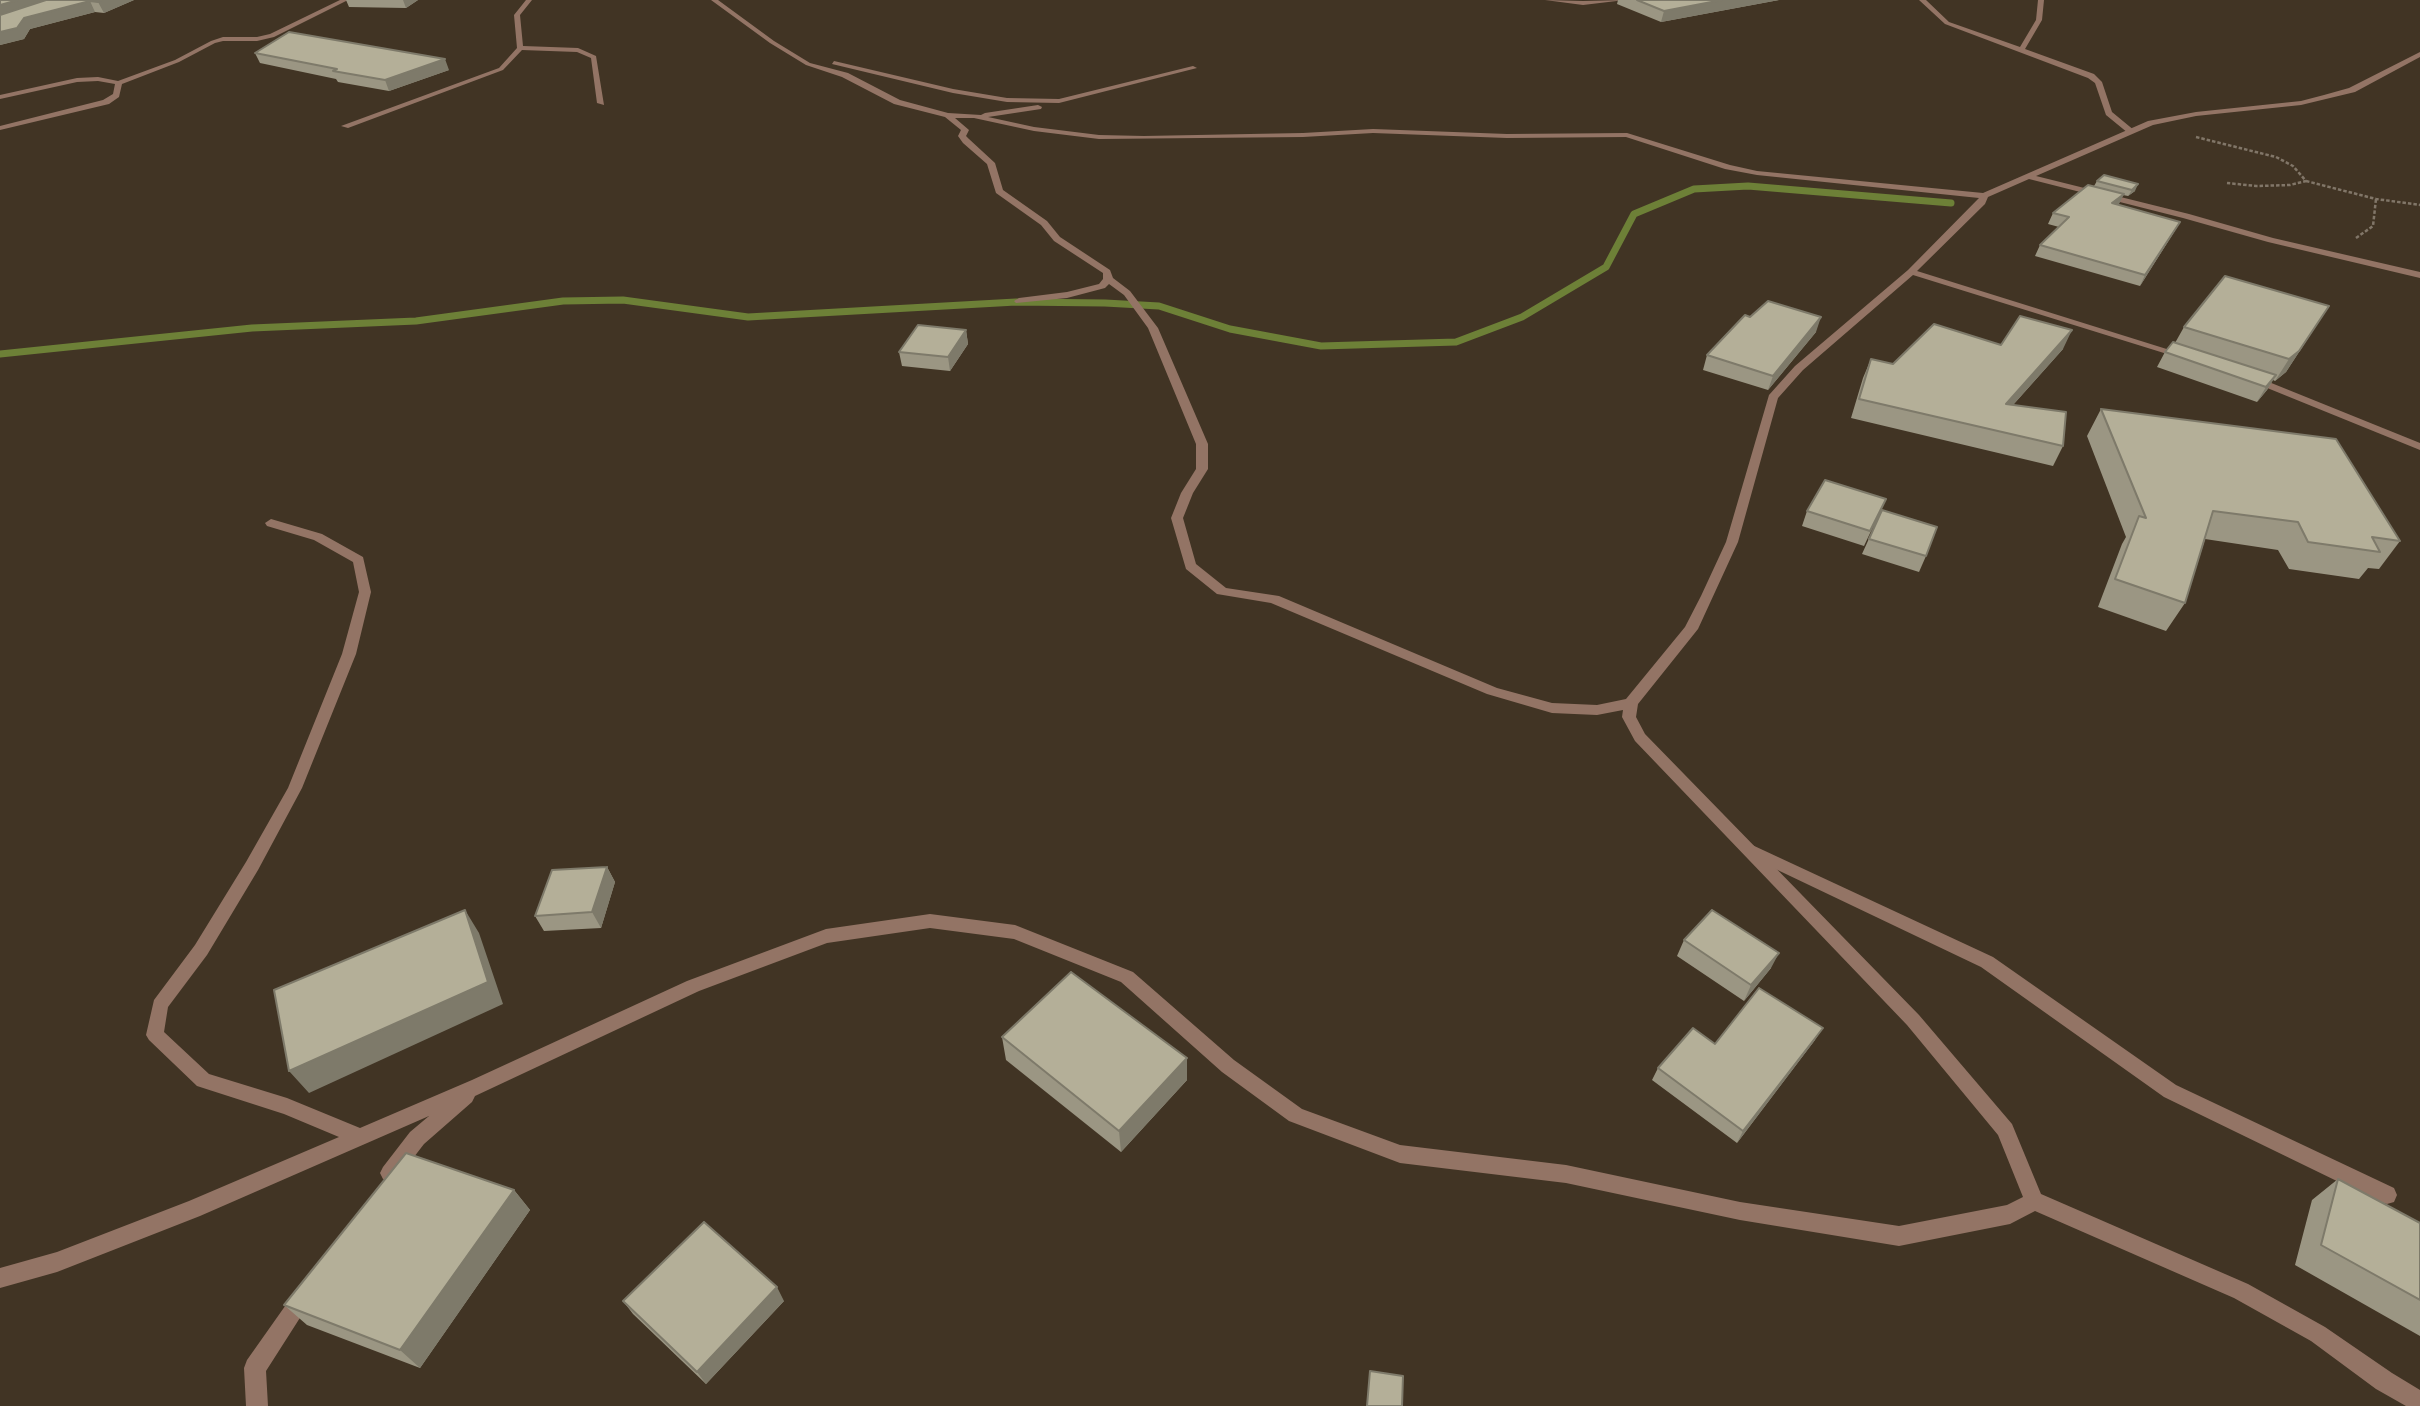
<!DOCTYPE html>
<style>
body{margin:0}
canvas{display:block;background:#413424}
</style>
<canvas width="2420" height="1406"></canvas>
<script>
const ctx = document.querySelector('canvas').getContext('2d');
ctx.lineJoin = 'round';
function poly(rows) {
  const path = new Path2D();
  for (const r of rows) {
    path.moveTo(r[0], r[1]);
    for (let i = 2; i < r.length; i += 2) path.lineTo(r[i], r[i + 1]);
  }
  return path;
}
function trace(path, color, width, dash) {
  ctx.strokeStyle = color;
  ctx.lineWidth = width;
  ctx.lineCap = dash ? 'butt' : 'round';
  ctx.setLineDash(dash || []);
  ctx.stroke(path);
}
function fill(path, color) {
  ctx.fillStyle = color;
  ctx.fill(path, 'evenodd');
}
trace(poly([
 [0,354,252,328,416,321,563,301,623,300,748,317,1016,302,1105,303,1159,306,1230,329,1321,346,1456,342,1522,317,1606,267,1634,214,1694,189,1748,186,1951,203]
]), '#6d8037', 7);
trace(poly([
 [2196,137,2276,157,2293,166,2306,181,2290,185,2256,186,2227,183],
 [2306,181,2376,199,2420,205],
 [2356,238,2373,226,2376,199]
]), '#817668', 2.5, [3.5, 2]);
fill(poly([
 [1919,0,1926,0,1949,22,2020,47,2036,20,2038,0,2044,0,2042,20,2025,49,2094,74,2102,82,2112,112,2135,131,2128,133,2106,115,2095,83,2088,78,1945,24,1919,0],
 [1750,844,1993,957,2176,1085,2394,1188,2397,1195,2394,1202,2387,1204,2380,1202,2164,1097,1981,967,1744,854,1742,850,1744,846,1750,844]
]), '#937465');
fill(poly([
 [340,0,348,0,274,37,257,41,223,41,215,43,179,62,122,84,119,97,109,104,0,130,0,126,103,100,113,94,115,84,98,81,77,82,0,99,0,95,77,78,98,77,118,81,175,60,211,41,223,37,257,37,270,34,340,0],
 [526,0,532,0,520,15,523,46,578,48,596,56,604,105,597,103,591,58,577,52,522,50,503,70,348,128,341,126,499,68,517,48,514,15,526,0],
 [711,0,718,0,774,41,810,63,848,73,900,100,948,113,981,115,985,113,1038,105,1042,107,1041,109,988,117,1034,127,1099,135,1144,136,1303,133,1373,129,1507,134,1627,133,1730,165,1757,171,1983,193,2148,121,2196,112,2301,101,2324,95,2349,88,2420,52,2420,57,2355,92,2301,105,2196,116,2153,125,2036,176,2189,214,2273,238,2420,272,2420,278,2268,242,2183,218,2029,179,1988,197,1985,204,1917,271,2189,356,2180,358,1913,275,1803,370,1778,398,1738,542,1698,629,1638,704,1636,717,1645,734,1919,1015,2012,1124,2041,1194,2248,1284,2325,1327,2392,1373,2420,1390,2420,1406,2406,1406,2376,1389,2311,1341,2234,1298,2035,1211,2010,1224,1899,1246,1740,1220,1566,1183,1400,1163,1289,1121,1222,1072,1121,982,1014,939,930,928,827,943,699,991,475,1096,472,1102,424,1144,397,1179,390,1182,383,1179,380,1173,383,1167,410,1132,429,1116,200,1216,57,1272,0,1288,0,1268,57,1252,189,1201,339,1137,284,1114,197,1086,149,1040,146,1035,154,1000,195,945,246,862,288,788,342,654,359,592,353,562,314,540,267,526,265,523,271,519,322,534,363,557,371,592,356,654,302,788,258,870,207,955,168,1007,164,1032,209,1074,287,1098,360,1128,472,1080,687,981,826,929,930,914,1015,925,1133,972,1234,1060,1302,1109,1400,1145,1566,1165,1740,1202,1899,1226,2007,1205,2023,1197,1998,1135,1907,1025,1635,741,1622,717,1623,710,1597,715,1552,713,1487,694,1271,603,1217,594,1186,569,1171,518,1181,493,1196,469,1196,444,1148,328,1124,295,1109,284,1105,288,1067,298,1016,303,1014,301,1019,298,1067,292,1099,284,1103,279,1103,273,1054,241,1041,225,996,193,987,164,963,143,958,136,961,130,945,117,894,104,842,77,806,65,770,43,711,0],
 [955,118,974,118,1034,131,1099,139,1303,137,1373,133,1507,138,1626,137,1725,169,1757,175,1979,198,1908,270,1795,366,1769,395,1726,542,1701,596,1685,627,1626,699,1597,705,1552,703,1497,688,1279,596,1226,588,1196,564,1183,518,1193,493,1208,469,1208,444,1158,328,1130,291,1113,278,1110,270,1060,237,1047,221,1003,190,995,163,969,139,966,136,969,130,955,118],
 [1545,0,1583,1,1625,0,1583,5,1545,0],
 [834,61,953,89,1007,98,1059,99,1193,66,1197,68,1059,103,1007,102,953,93,832,64,834,61],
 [2254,376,2420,443,2420,450,2250,381,2250,377,2254,376],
 [302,1289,309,1292,312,1299,266,1371,268,1406,246,1406,244,1368,247,1360,295,1292,302,1289]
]), '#937465');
fill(poly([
 [0,0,134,0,104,13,95,12,30,29,24,39,0,45],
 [346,0,418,0,406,8,349,7],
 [1618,0,1779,0,1661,22,1617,4],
 [255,53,449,70,389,91,338,82,336,79,260,63],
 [2097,181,2135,191,2128,196,2123,195,2118,205,2180,222,2174,232,2140,286,2035,256,2040,245,2059,227,2048,224,2053,213,2094,186],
 [2329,306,2286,372,2275,381,2273,380,2267,390,2257,402,2157,367,2165,352,2175,343,2184,327],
 [1750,317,1816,332,1768,390,1703,370,1707,355],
 [966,330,968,344,950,371,902,366,899,352],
 [2001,345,2063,349,2013,405,2063,446,2053,466,1851,418,1863,378,1871,359,1893,364],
 [2101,409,2400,541,2379,569,2368,568,2359,579,2289,569,2278,550,2205,539,2185,603,2166,631,2098,607,2122,544,2126,537,2087,436],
 [1886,499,1864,546,1802,526,1807,511],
 [1882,510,1926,556,1919,572,1862,554],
 [607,867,615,882,601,928,544,931,535,916],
 [1684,940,1771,968,1744,1001,1677,956],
 [1002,1037,1187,1080,1121,1152,1006,1060],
 [1815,1040,1737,1143,1652,1080,1658,1068,1715,1044],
 [2338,1179,2420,1223,2420,1336,2295,1265,2312,1200],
 [514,1190,530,1210,420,1368,307,1325,284,1305],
 [623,1301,784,1301,706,1384,633,1314]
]), '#9b9683');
fill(poly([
 [18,0,60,0,0,18,0,5],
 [102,0,134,0,104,13,98,2],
 [403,0,418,0,406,8],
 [1722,0,1779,0,1661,22,1664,11],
 [90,1,95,12,30,29,24,39,0,45,0,32,24,18],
 [445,59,449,70,389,91,385,80],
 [2138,184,2135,191,2128,196,2132,190],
 [2124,194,2119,204,2107,214,2112,203],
 [2180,222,2174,232,2140,286,2145,275],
 [2329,306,2286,372,2275,381,2289,359],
 [1821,317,1816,332,1768,390,1773,376],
 [966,330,968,344,950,371,948,357],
 [2072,330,2063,349,1996,424,2006,404],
 [2276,375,2267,390,2257,402,2266,387],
 [607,867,615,882,601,928,592,912],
 [465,910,479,933,503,1004,309,1093,289,1071],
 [1779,953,1771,968,1744,1001,1751,985],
 [1823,1028,1815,1040,1737,1143,1743,1131],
 [1187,1058,1187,1080,1121,1152,1119,1131],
 [514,1190,530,1210,420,1368,400,1350],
 [777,1287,784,1301,706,1384,697,1372]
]), '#7e7a6a');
const building = poly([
 [0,0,18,0,0,5,0,0],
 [46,0,102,0,98,2,90,1,24,18,17,28,0,32,0,15,46,0],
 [1637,0,1722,0,1664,11,1637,0],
 [289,32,445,59,385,80,333,71,337,69,255,53,289,32],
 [2104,175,2138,184,2132,190,2097,181,2104,175],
 [2088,185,2124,194,2112,203,2180,222,2145,275,2040,245,2069,217,2053,213,2088,185],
 [2225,276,2329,306,2299,351,2289,359,2184,327,2225,276],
 [1768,301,1821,317,1773,376,1707,355,1745,315,1750,317,1768,301],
 [2020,316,2072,330,2006,404,2066,412,2063,446,1859,399,1871,359,1893,364,1934,324,2001,345,2020,316],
 [918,325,966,330,948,357,899,352,918,325],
 [2173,342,2276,375,2266,387,2165,352,2173,342],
 [2101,409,2336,439,2400,541,2372,537,2380,552,2308,542,2298,522,2213,511,2185,603,2115,579,2139,516,2146,518,2101,409],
 [1825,480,1886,499,1870,531,1807,511,1825,480],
 [1882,510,1937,527,1926,556,1869,539,1882,510],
 [607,867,592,912,535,916,552,870,607,867],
 [465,910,488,982,289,1071,274,990,465,910],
 [1712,910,1779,953,1751,985,1684,940,1712,910],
 [1071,972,1187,1058,1119,1131,1002,1037,1071,972],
 [1759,988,1823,1028,1743,1131,1658,1068,1693,1028,1715,1044,1759,988],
 [406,1153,514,1190,400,1350,284,1305,406,1153],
 [2338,1179,2420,1223,2420,1300,2321,1245,2338,1179],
 [704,1222,777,1287,697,1372,623,1301,704,1222],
 [1370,1371,1403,1376,1402,1406,1367,1406,1370,1371]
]);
fill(building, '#b4af98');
trace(building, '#7e7a6a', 2);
</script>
